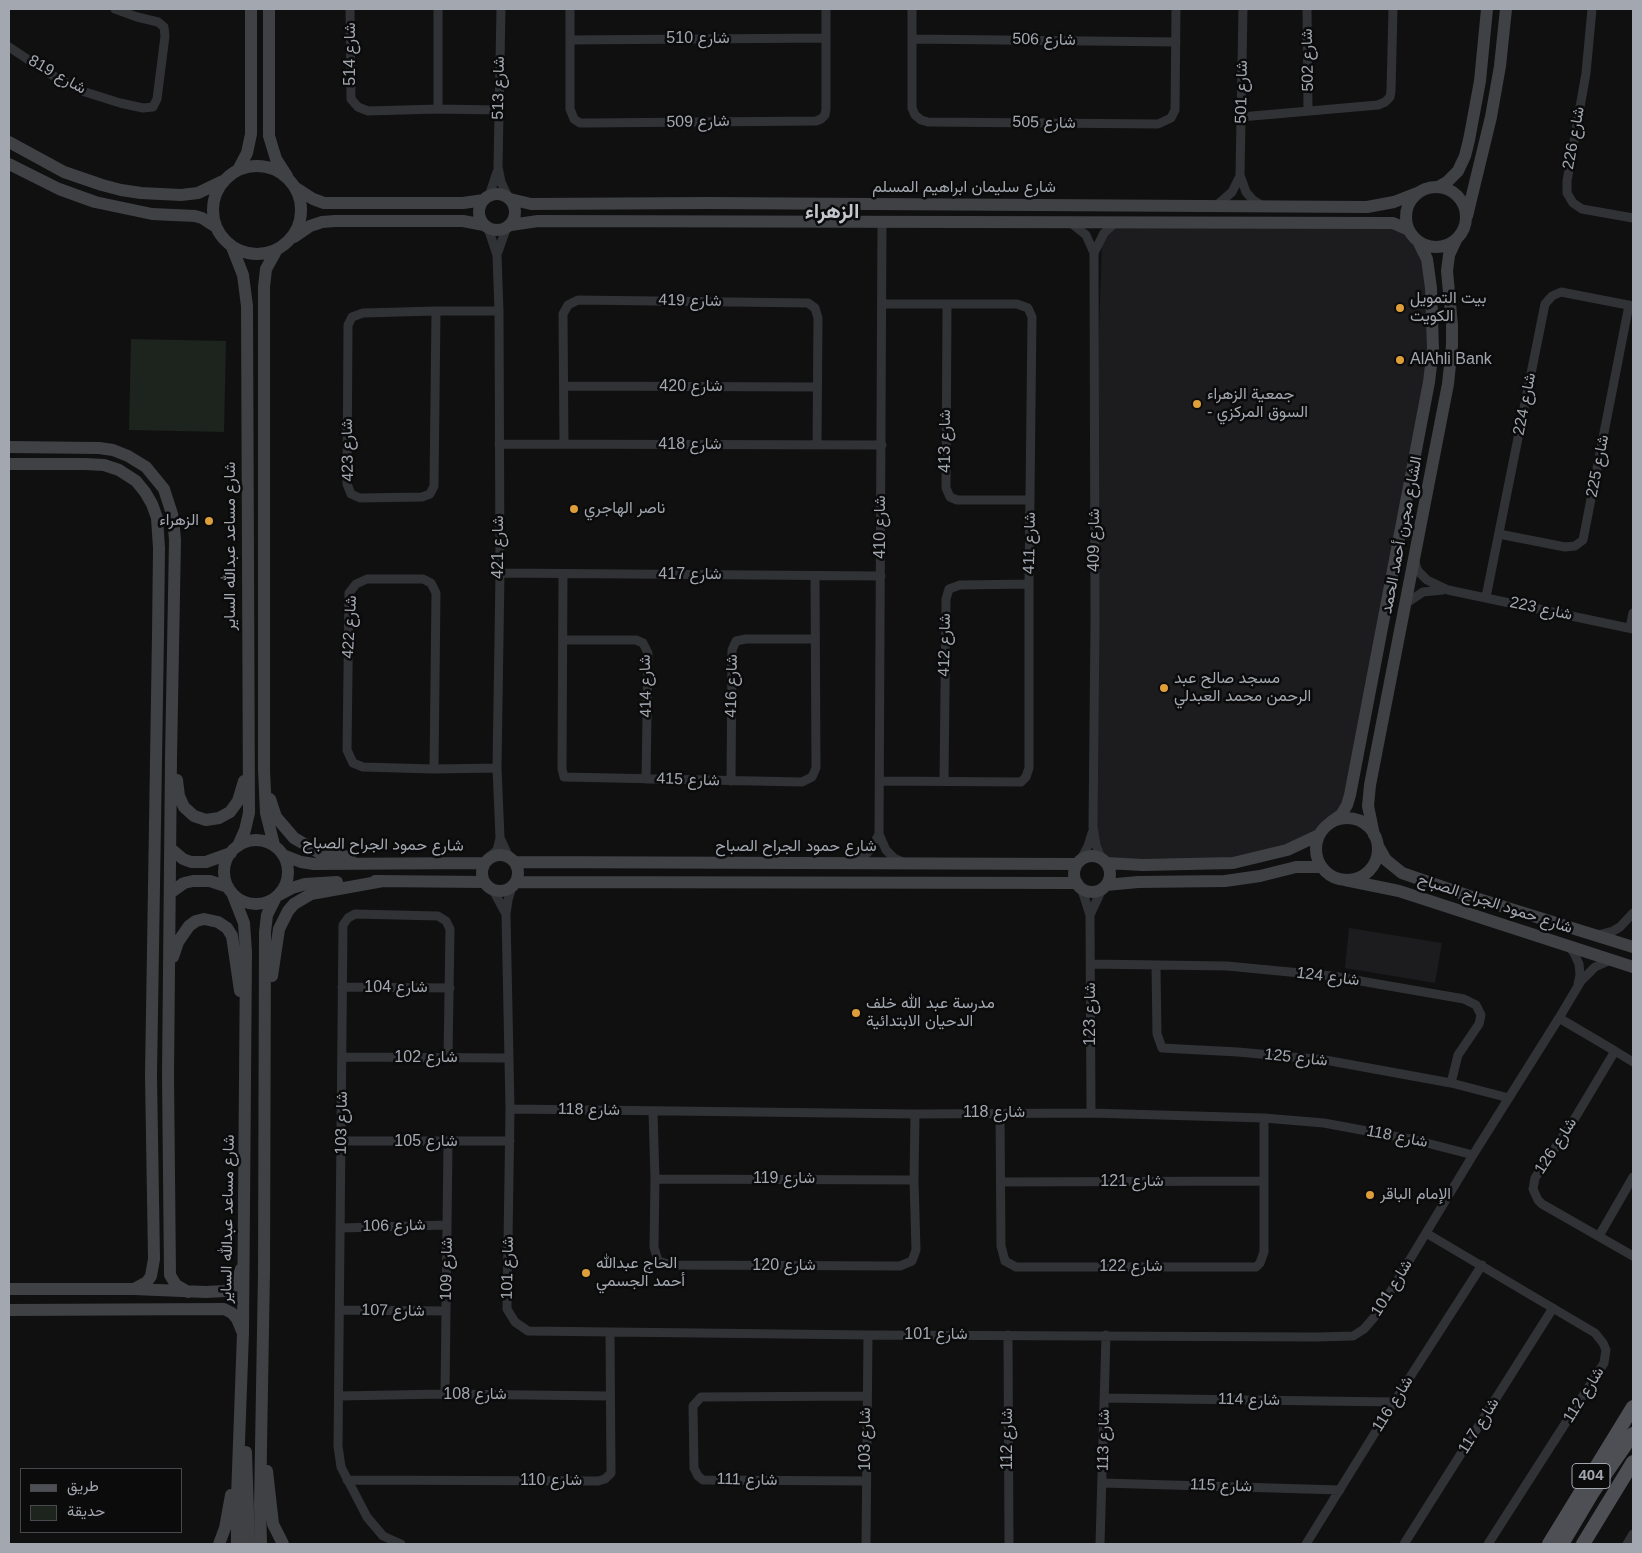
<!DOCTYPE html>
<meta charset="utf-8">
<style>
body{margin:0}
#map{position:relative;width:1642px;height:1553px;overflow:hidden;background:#101011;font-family:Helvetica,Vazirmatn,sans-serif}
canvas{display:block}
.frame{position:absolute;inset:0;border:10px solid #a2a7b0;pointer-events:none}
.legend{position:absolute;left:20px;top:1468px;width:162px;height:65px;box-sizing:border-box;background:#0b0b0c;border:1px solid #47494e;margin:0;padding:6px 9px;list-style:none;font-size:15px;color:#a2a7b0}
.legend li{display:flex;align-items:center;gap:10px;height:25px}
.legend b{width:25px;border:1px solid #47494e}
</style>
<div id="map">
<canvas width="1642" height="1553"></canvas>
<div class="frame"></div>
<ul class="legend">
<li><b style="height:6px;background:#4d4f54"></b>طريق</li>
<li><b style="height:14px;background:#1d231d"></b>حديقة</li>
</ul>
</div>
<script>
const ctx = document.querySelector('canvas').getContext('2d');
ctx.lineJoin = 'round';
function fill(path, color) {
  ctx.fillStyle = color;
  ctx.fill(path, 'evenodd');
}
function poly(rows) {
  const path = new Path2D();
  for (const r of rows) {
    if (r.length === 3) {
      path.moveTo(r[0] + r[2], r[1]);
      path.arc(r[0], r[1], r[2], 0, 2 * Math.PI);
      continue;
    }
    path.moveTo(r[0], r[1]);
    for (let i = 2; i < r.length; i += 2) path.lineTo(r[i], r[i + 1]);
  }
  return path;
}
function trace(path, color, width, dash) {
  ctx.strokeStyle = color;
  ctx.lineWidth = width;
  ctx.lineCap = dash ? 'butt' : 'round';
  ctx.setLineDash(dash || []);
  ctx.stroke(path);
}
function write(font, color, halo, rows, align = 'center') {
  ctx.font = font + ' Helvetica,Vazirmatn,sans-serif';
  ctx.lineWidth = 5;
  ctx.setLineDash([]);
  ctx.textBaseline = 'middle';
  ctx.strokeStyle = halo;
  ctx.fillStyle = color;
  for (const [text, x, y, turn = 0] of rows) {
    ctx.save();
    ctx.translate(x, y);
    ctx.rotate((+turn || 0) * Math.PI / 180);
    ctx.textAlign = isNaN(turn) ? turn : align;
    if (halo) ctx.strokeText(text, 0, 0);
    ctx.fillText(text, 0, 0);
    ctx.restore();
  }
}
fill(poly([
 [1358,224,1409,230,1418,241,1427,259,1433,349,1353,782,1331,822,1319,835,1233,863,1106,863,1096,845,1095,449,1102,243,1108,233,1117,227],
 [1349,928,1442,943,1435,983,1345,968]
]), '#1c1c1e');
fill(poly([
 [131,339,226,341,224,432,129,430]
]), '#1d231d');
trace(poly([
 [350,9,351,99,358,107,368,111,438,109,498,110],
 [438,9,438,109],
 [501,9,498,167,501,182,508,197],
 [570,9,570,109,574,119,580,123,587,123,816,121,821,119,825,115,826,109,826,9],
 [912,9,912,108,915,115,921,120,928,122,1158,124,1171,118,1175,110,1176,9],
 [1243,9,1240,175,1246,192,1253,200,1263,206],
 [1307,9,1308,110],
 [1592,9,1586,73,1567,181,1567,193,1573,203,1582,209,1633,218],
 [913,39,1176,42],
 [570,40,826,38],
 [9,47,50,74,82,91,120,103,143,108,153,107,157,99,165,36,164,27,158,22,137,17,115,9],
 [1241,117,1378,105,1385,102,1390,97,1391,91,1393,9],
 [489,196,497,172],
 [1216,206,1232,192,1240,176],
 [882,221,879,834,886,850,894,858,903,862],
 [1071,223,1086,235,1094,253,1095,623,1093,827,1096,845,1101,858],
 [488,228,497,255,499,311,500,573,497,768,500,838,497,850,488,858],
 [498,252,506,229],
 [1094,253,1104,233,1115,223],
 [947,305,946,488,950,497,957,500,1030,500],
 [436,311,434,486,430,494,422,497,360,498,351,494,347,484,348,325,352,317,363,313,436,311,499,311],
 [564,386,817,387],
 [499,444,882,445],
 [564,444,563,314,568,305,578,300,808,303,815,308,818,318,817,445],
 [1499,534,1565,547,1575,546,1583,540,1629,305],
 [1414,560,1418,571,1427,580,1448,590,1633,629],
 [500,573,881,576],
 [563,574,562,769,564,777,802,782,812,777,816,768,815,576],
 [1486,597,1545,304,1552,296,1561,292,1633,306],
 [1405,604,1423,592,1443,590],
 [1630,628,1633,613],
 [564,640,636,640,643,643,648,653,646,779],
 [434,769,436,593,431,583,423,579,367,579,356,584,349,593,347,750,353,763,363,767,434,769,497,768],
 [731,781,732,650,736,641,746,639,815,639],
 [879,781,1021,782,1026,777,1029,768,1029,584,1032,317,1028,308,1017,304,882,304],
 [944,781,946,599,949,589,960,585,1029,584],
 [500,838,509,857],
 [1080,861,1088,846,1092,833],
 [857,863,871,849,879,834],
 [512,887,508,900,506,914,510,1109,507,1309,515,1322,528,1331,868,1335,1316,1337,1353,1336,1364,1329,1377,1314,1473,1155,1559,1018,1581,981,1595,967,1611,960],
 [1081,887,1090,915,1091,1113],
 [493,890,506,914],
 [1090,915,1102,889],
 [1598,935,1613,931,1620,927,1633,913],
 [1568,945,1574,953,1579,964,1580,975,1578,984],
 [1091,964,1227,966,1332,976,1464,999,1476,1005,1481,1015,1479,1024,1458,1055,1451,1083],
 [1156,966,1157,1034,1162,1048,1238,1052,1325,1060,1451,1083,1509,1098],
 [342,987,450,988],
 [1559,1018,1615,1051],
 [343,1057,508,1058],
 [1633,1062,1615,1051,1575,1118,1535,1178,1533,1189,1538,1200,1542,1204,1633,1256],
 [510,1109,915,1114,1091,1113,1264,1118,1324,1123,1415,1140,1473,1155],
 [653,1111,655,1179,654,1247,658,1261,671,1265,900,1266,912,1261,916,1250,914,1180,915,1114],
 [1000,1114,1001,1246,1005,1261,1016,1267,1256,1267,1260,1263,1264,1252,1264,1118],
 [341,1141,510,1141],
 [655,1179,914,1180],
 [1001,1182,1263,1181],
 [341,1228,447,1225],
 [1426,1233,1595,1333,1603,1343,1606,1350,1604,1363,1488,1544],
 [1599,1236,1633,1177],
 [340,1310,446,1311],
 [1008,1335,1009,1544],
 [445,1394,448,1143],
 [339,1396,445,1394,610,1396],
 [1105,1398,1394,1402],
 [347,1480,598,1481,605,1479,611,1473,610,1332],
 [866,1481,703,1480,698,1476,694,1468,693,1406,701,1397,867,1396],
 [1103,1483,1340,1490],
 [401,1544,383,1536,367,1517,341,1467,338,1446,343,925,348,918,355,914,438,916,446,921,450,929,448,1058],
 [866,1544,868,1335],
 [1100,1544,1106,1335],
 [1306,1544,1394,1402,1482,1265],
 [1404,1544,1553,1308],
 [1627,1544,1633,1534]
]), '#313235', 9);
trace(poly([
 [269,9,269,136,276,159,287,176],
 [9,142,64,172,102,185,121,190,141,193,181,195,198,193,223,181],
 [9,164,59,189,95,202,152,214,195,216,202,218,216,227],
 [257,210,44],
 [238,170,247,153,251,134,251,9],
 [1440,186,1447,182,1458,171,1465,156,1469,140,1480,81,1487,9],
 [1436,217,30],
 [296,188,313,199,324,203,463,203,484,200],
 [497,212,18],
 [510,199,531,204,707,203,1367,207,1394,202,1417,193],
 [1467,216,1491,117,1500,66,1506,9],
 [511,225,538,221,1386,223,1393,223,1409,230],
 [294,237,310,226,322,222,335,221,463,221,484,225],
 [232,247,243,275,247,306,249,813,245,830,238,846],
 [9,447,99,448,113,450,128,456,146,467,164,489,173,517,175,540,171,758,168,1075,170,1275,176,1285,188,1292],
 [9,464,85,464,104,465,119,470,136,481,145,492,152,504,157,518,159,548,158,634,151,1075,154,1259,151,1276,147,1282,134,1289],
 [177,780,179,796,184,807,194,816,206,820,219,818,230,812,238,801,244,781],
 [270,799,276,817,294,838,318,852,350,857],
 [1347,849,31],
 [1331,822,1341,815,1347,805,1350,795,1429,382,1433,349,1431,288,1427,259,1418,241],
 [1374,835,1368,806,1370,785,1448,384,1452,345,1452,325,1447,271,1449,255,1456,240],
 [256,872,32],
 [274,845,266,813,264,770,264,287,266,269,276,251],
 [1378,846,1386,860,1402,873,1469,896,1633,947],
 [170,848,183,859,191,862,206,862,231,853],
 [500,873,18],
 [283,855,301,862,314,864,484,863],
 [1092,874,18],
 [515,862,1077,864],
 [1106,863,1143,865,1233,863,1287,850,1319,835],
 [1345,880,1399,891,1633,967],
 [375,881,484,882],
 [516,882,1077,883],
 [1106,885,1138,882,1225,881,1260,876,1296,867,1321,867],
 [170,893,184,883,193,881,210,881,228,887],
 [233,895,244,923,246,952,243,1333,237,1497,237,1544],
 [279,895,292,888,305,884,337,882],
 [173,957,178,942,189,926,196,921,204,919,218,922,227,928,232,936,240,991],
 [272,976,279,929,288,911,294,904,311,894,383,881],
 [9,1289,134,1289,206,1292,225,1291,234,1286,238,1279,241,1269],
 [9,1310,224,1309,232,1313,237,1319,242,1331],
 [246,1452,249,1544],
 [267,1471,273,1524,283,1544],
 [219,1544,225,1528,231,1495],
 [261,1544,260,1506,264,1272,265,932,267,915,275,899]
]), '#3f4145', 12);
trace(poly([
 [1549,1544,1633,1407],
 [1562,1544,1593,1492,1633,1434],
 [1583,1544,1633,1462]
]), '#4d4f54', 14);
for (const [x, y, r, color] of [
 [1400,308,5,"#de9f3a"],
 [1400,360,5,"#de9f3a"],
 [1197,404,5,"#de9f3a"],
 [574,509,5,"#de9f3a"],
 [209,521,5,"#de9f3a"],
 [1164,688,5,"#de9f3a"],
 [856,1013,5,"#de9f3a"],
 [1370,1195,5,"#de9f3a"],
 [586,1273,5,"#de9f3a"]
]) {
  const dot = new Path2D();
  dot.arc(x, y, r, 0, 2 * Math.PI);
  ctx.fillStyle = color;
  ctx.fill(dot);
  trace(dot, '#0b0b0c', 2);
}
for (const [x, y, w] of [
 [1591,1476,38]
]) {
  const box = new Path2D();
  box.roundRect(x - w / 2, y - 12.5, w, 25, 4);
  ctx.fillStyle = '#0b0b0c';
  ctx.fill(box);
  trace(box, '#a2a7b0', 1);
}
write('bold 15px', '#a2a7b0', null, [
 ["404",1591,1476]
]);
write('16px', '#a2a7b0', '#0b0b0c', [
 ["شارع 510",698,39],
 ["شارع 506",1044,40,1],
 ["شارع 514",351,54,-90],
 ["شارع 502",1308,60,-91],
 ["شارع 819",57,75,29],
 ["شارع 513",499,88,-89],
 ["شارع 501",1242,92,-89],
 ["شارع 509",698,122,-1],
 ["شارع 505",1044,123,1],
 ["شارع 226",1574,138,-80],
 ["شارع سليمان ابراهيم المسلم",964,188],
 ["شارع 419",690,301,1],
 ["شارع 420",691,387],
 ["شارع 224",1525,404,-79],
 ["شارع 413",946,441,-90],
 ["شارع 418",690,445],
 ["شارع 423",348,450,-91],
 ["شارع 225",1598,466,-79],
 ["شارع 410",881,527,-90],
 ["الشارع مجرن أحمد الحمد",1402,535,-79],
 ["شارع 409",1095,540,-90],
 ["شارع 411",1030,543,-89],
 ["شارع مساعد عبدالله الساير",231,546,-90],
 ["شارع 421",499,547,-90],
 ["شارع 417",690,575],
 ["شارع 223",1541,609,12],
 ["شارع 422",350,627,-87],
 ["شارع 412",945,645,-89],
 ["شارع 414",646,686,-91],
 ["شارع 416",732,686,-89],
 ["شارع 415",688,780,2],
 ["شارع حمود الجراح الصباح",383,845,1],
 ["شارع حمود الجراح الصباح",796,847],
 ["شارع حمود الجراح الصباح",1495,904,18],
 ["شارع 124",1328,977,7],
 ["شارع 104",396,988],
 ["شارع 123",1091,1014,-90],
 ["شارع 102",426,1058],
 ["شارع 125",1296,1058,6],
 ["شارع 118",589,1110,1],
 ["شارع 118",994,1113],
 ["شارع 103",342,1123,-89],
 ["شارع 118",1397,1137,11],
 ["شارع 105",426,1142],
 ["شارع 126",1556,1146,-57],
 ["شارع 119",784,1179],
 ["شارع 121",1132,1182],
 ["شارع مساعد عبدالله الساير",228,1219,-89],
 ["شارع 106",394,1226,-1],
 ["شارع 120",784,1266],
 ["شارع 122",1131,1267],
 ["شارع 101",508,1268,-89],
 ["شارع 109",447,1269,-89],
 ["شارع 101",1392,1288,-58],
 ["شارع 107",393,1311,1],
 ["شارع 101",936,1335],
 ["شارع 108",475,1395],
 ["شارع 112",1584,1395,-58],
 ["شارع 114",1249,1400,1],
 ["شارع 116",1393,1404,-58],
 ["شارع 117",1479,1426,-58],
 ["شارع 103",866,1439,-90],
 ["شارع 112",1008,1439,-90],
 ["شارع 113",1104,1440,-89],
 ["شارع 111",747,1480,1],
 ["شارع 110",551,1481],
 ["شارع 115",1221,1486,2]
]);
write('16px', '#a2a7b0', '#0b0b0c', [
 ["بيت التمويل",1410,299],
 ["الكويت",1410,317],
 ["AlAhli Bank",1410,360],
 ["جمعية الزهراء",1207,395],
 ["- السوق المركزي",1207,413],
 ["ناصر الهاجري",584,509],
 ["الزهراء",199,521,"right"],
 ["مسجد صالح عبد",1174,679],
 ["الرحمن محمد العبدلي",1174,697],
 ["مدرسة عبد الله خلف",866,1004],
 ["الدحيان الابتدائية",866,1022],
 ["الإمام الباقر",1380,1195],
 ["الحاج عبدالله",596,1264],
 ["أحمد الجسمي",596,1282]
], 'left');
write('bold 21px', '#c3c6cd', '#0b0b0c', [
 ["الزهراء",832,212]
]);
</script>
